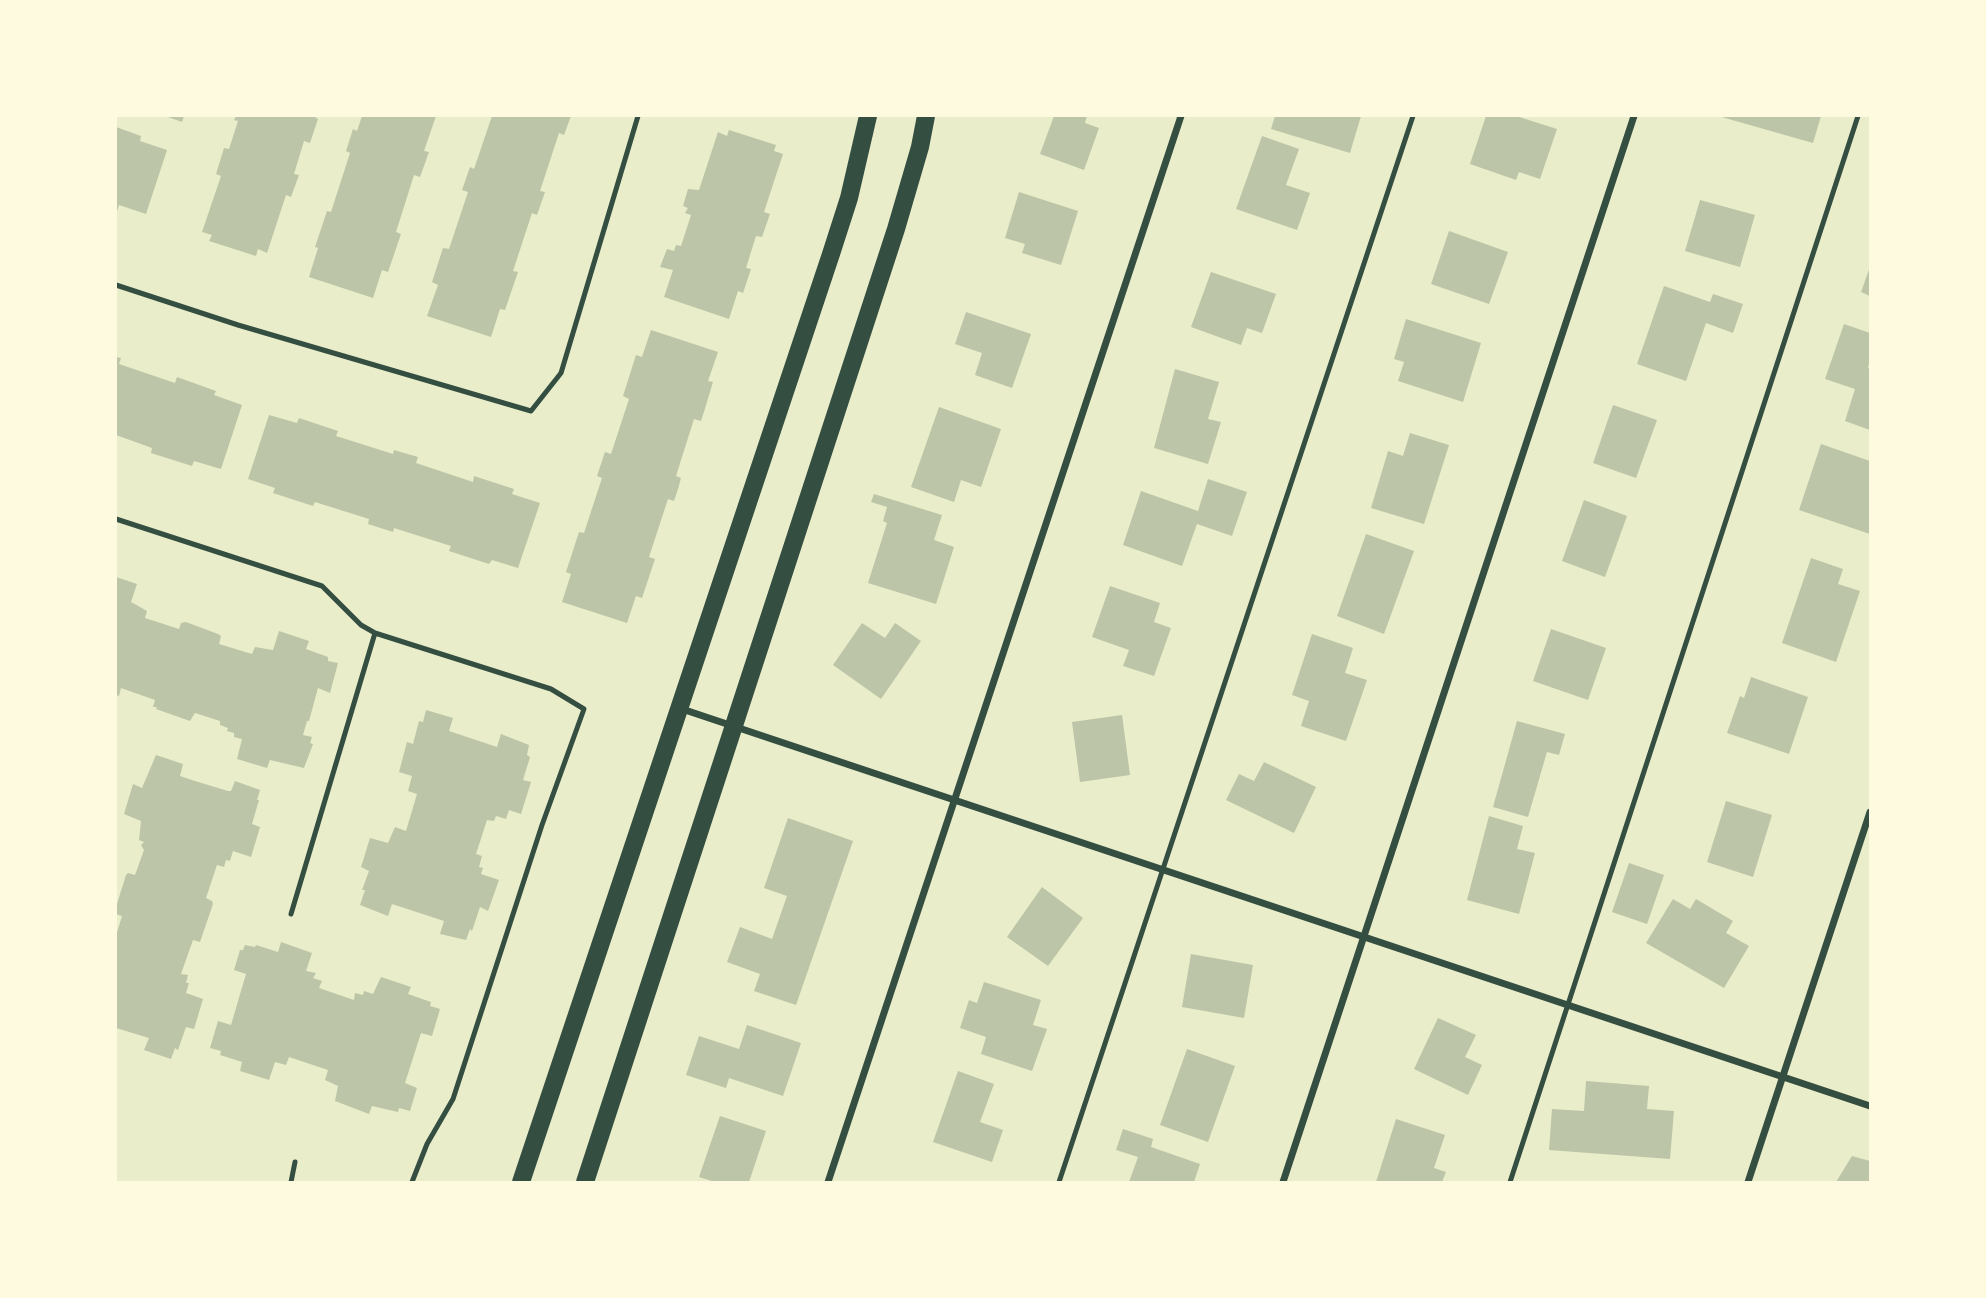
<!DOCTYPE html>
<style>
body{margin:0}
#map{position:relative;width:1986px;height:1298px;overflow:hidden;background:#e9edc9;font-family:Commissioner,sans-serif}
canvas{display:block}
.frame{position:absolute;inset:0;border:117px solid #fefae0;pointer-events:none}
</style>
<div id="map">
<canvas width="1986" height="1298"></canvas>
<div class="frame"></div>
</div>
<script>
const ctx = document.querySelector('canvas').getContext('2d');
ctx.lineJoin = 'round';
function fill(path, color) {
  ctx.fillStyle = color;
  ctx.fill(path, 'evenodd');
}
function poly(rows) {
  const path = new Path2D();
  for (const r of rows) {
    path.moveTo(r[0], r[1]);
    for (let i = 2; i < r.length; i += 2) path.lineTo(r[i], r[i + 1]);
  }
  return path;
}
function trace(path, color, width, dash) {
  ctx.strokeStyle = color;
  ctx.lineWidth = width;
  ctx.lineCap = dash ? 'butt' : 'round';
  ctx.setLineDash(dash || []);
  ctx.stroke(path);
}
fill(poly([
 [165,116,184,116,182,122],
 [236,116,313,116,318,119,310,143,304,141,294,174,299,175,291,197,286,195,267,253,258,249,256,256,209,241,212,235,202,232,221,176,216,174,224,148,229,149,238,121,234,120],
 [362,116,436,116,424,151,429,152,420,177,414,175,396,232,401,234,388,272,382,270,373,298,309,277,318,248,315,247,327,211,331,212,350,153,346,151,353,129,357,131],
 [492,116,571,116,564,135,559,133,540,191,545,192,537,215,532,213,513,271,518,272,505,310,500,309,491,337,427,316,438,285,432,282,443,248,449,249,468,192,462,190,470,167,474,169],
 [1054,116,1087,116,1085,123,1099,128,1084,170,1040,154],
 [1275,116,1361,116,1350,153,1271,129],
 [1486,116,1516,116,1557,129,1540,179,1519,172,1516,180,1470,164],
 [1718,116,1821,116,1813,143],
 [116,127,141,136,140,141,167,150,146,214,119,205,116,214],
 [729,130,776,145,774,151,783,154,764,212,770,214,762,237,756,236,746,268,751,269,743,293,738,291,729,319,664,297,673,270,660,267,667,249,674,251,676,245,681,246,691,215,685,213,688,208,683,206,688,189,699,190,718,132,727,136],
 [1262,136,1299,149,1286,185,1310,193,1297,230,1236,209],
 [1019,192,1078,211,1061,265,1022,253,1025,244,1005,238],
 [1700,200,1755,215,1740,267,1685,251],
 [1449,231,1508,252,1489,304,1431,284],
 [1870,267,1870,296,1861,292],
 [1211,272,1276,294,1262,333,1247,328,1241,345,1191,327],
 [1664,286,1710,302,1713,294,1743,304,1733,333,1706,323,1686,381,1637,364],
 [966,312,1031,334,1012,388,975,375,982,353,955,344],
 [1406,319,1481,343,1463,402,1398,381,1404,362,1394,359],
 [1844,324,1870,333,1870,360,1868,368,1870,369,1870,430,1845,421,1855,389,1825,379],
 [651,330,718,352,708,381,713,382,707,402,701,421,694,419,676,476,681,478,678,489,674,501,668,499,649,557,655,559,642,598,636,596,627,623,562,602,571,574,566,572,579,532,584,533,602,478,597,476,605,452,611,454,629,399,623,396,636,355,642,357],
 [116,357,121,358,119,364,175,383,177,377,216,391,214,395,242,405,221,469,194,461,192,466,151,453,152,448,116,435],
 [1175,369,1219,382,1208,419,1221,422,1208,464,1154,448],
 [1613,405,1657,420,1636,478,1593,463],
 [939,407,1001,429,981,487,961,480,954,502,911,487],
 [269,415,297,423,299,418,338,431,336,436,393,454,394,450,418,457,416,463,473,482,474,476,514,489,512,494,540,503,518,568,492,560,489,564,449,551,451,546,394,528,393,532,368,524,369,519,315,502,313,506,273,493,275,488,248,479],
 [1410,433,1449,445,1424,524,1371,508,1388,451,1403,456],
 [1821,444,1870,461,1870,534,1799,510],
 [1208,479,1247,492,1232,536,1197,524,1182,566,1123,545,1141,491,1198,511],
 [874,494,942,515,934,540,954,547,936,604,868,583,887,523,883,521,887,507,871,502],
 [1584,500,1627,516,1605,577,1562,561],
 [1366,534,1414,551,1384,634,1337,616],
 [1811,558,1843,569,1838,584,1860,591,1836,662,1782,643],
 [116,577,137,584,131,602,147,611,145,618,179,629,181,623,186,622,218,634,221,636,219,644,252,654,255,647,273,650,279,631,309,641,306,649,328,657,328,661,338,663,330,693,318,688,309,721,307,721,303,735,312,737,310,743,313,744,304,768,270,760,267,768,237,759,242,739,234,737,234,733,227,731,228,728,220,725,220,721,195,713,190,721,156,709,157,707,153,707,155,700,121,688,119,696,116,695],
 [1110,586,1160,603,1154,622,1171,628,1154,676,1123,666,1129,650,1092,637],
 [862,623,885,638,895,623,921,641,881,699,833,665],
 [1551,629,1606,648,1588,700,1533,681],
 [1312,634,1353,648,1345,673,1367,680,1346,741,1301,726,1309,701,1292,695],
 [1751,677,1808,697,1789,754,1727,733,1740,696,1744,698],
 [426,710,453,718,449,731,497,747,501,734,529,745,527,755,530,757,523,780,531,782,521,814,509,810,506,819,496,816,494,821,487,820,476,854,482,856,479,867,483,868,481,874,499,880,488,911,480,907,472,931,470,929,466,940,440,934,444,921,392,904,388,916,360,905,365,890,362,890,369,871,361,867,370,838,388,843,395,827,406,831,417,794,408,791,412,776,399,772,407,742,413,744,419,721,423,722],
 [1122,715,1130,775,1080,782,1072,722],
 [1517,721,1565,734,1559,755,1547,752,1528,817,1493,807],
 [156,755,183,764,180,776,195,781,228,791,231,791,235,781,260,790,257,800,259,800,252,824,260,827,251,857,233,851,230,861,226,860,224,867,217,865,206,898,212,901,213,904,200,942,193,940,181,974,188,975,186,983,189,983,186,993,203,999,194,1029,186,1027,178,1050,175,1048,171,1059,144,1050,149,1038,116,1028,116,936,122,916,116,914,116,907,126,875,128,873,135,875,144,850,141,845,144,842,139,840,141,821,124,814,133,784,142,788],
 [1264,762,1316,787,1294,833,1226,800,1239,774,1254,781],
 [1726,801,1772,815,1753,877,1707,862],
 [1489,816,1523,826,1517,849,1535,853,1519,914,1467,900],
 [788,818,853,841,796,1005,754,991,760,974,727,962,740,927,772,939,787,896,764,888],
 [1629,863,1664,875,1647,924,1612,912],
 [1042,887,1083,918,1048,966,1007,937],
 [1673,899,1690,909,1696,899,1733,921,1726,933,1749,946,1724,988,1646,943],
 [281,942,312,953,306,971,316,973,313,978,322,981,319,988,354,1000,355,993,363,995,364,991,373,994,381,977,411,987,408,994,431,1002,430,1006,440,1009,432,1036,421,1033,405,1083,417,1088,410,1111,399,1108,398,1112,372,1106,369,1114,335,1101,338,1086,325,1080,328,1070,289,1057,286,1065,275,1062,269,1080,240,1071,242,1062,220,1055,221,1051,210,1048,218,1021,231,1025,246,974,234,970,240,950,243,950,245,945,255,947,256,945,278,952],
 [1191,954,1253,965,1244,1018,1182,1007],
 [984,982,1041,1000,1033,1025,1047,1029,1032,1071,981,1054,986,1037,960,1028,969,1000,977,1003],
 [1438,1018,1476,1035,1465,1057,1482,1065,1468,1095,1414,1069],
 [747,1025,801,1043,783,1096,729,1078,726,1088,686,1075,699,1036,739,1049],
 [1187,1049,1235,1066,1208,1142,1160,1125],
 [958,1071,994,1084,980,1122,1003,1130,992,1162,933,1142],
 [1586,1081,1649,1086,1647,1109,1674,1111,1670,1159,1549,1150,1552,1109,1584,1111],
 [720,1116,766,1131,749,1182,715,1182,699,1177],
 [1396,1119,1445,1135,1434,1168,1446,1172,1442,1182,1376,1182],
 [1123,1129,1153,1139,1151,1147,1200,1164,1194,1182,1129,1182,1138,1157,1116,1150],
 [1852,1156,1870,1161,1870,1182,1836,1182]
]), '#bcc5a7');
trace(poly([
 [116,285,238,325,531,411,561,373,638,116],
 [116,519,322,586,361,625,375,633,551,689,584,709,542,825,453,1099,427,1144,412,1182],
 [291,914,375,633],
 [291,1182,295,1162],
 [1059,1182,1413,116],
 [1510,1182,1858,116]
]), '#344e41', 5);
trace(poly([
 [679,708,1870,1106],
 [828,1182,1181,116],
 [1283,1182,1634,116],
 [1748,1182,1870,812]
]), '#344e41', 7);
trace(poly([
 [521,1182,831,254,849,198,868,116],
 [585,1182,896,229,920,147,926,116]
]), '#344e41', 18);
</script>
